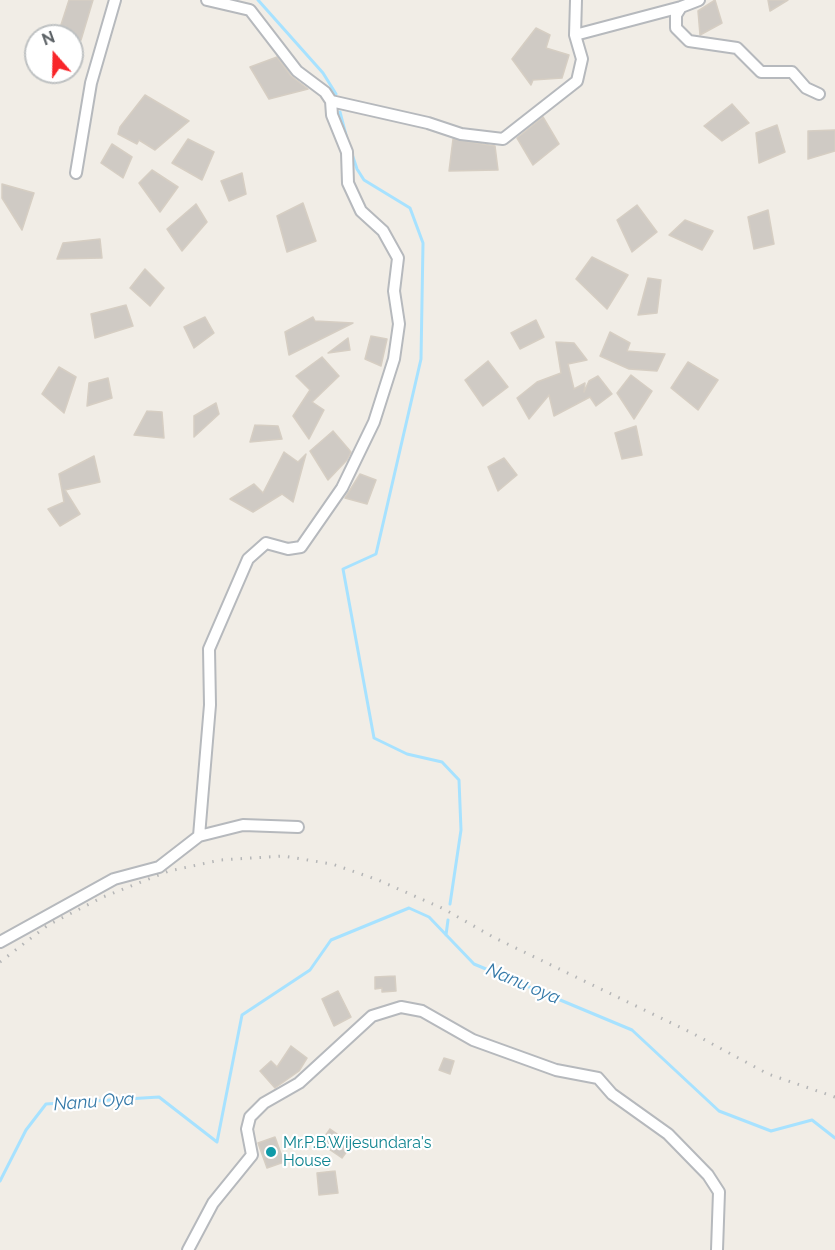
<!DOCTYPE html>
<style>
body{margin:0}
#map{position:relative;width:835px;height:1250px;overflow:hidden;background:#f1ede6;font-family:Raleway,sans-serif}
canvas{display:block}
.north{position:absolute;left:24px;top:24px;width:60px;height:60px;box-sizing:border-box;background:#fff;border:2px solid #bec1c2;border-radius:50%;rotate:340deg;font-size:16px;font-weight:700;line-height:24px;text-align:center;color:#5d6367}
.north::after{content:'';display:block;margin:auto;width:21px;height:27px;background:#f82529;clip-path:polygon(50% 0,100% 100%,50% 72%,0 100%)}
</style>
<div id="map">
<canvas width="835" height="1250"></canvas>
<div class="north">N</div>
</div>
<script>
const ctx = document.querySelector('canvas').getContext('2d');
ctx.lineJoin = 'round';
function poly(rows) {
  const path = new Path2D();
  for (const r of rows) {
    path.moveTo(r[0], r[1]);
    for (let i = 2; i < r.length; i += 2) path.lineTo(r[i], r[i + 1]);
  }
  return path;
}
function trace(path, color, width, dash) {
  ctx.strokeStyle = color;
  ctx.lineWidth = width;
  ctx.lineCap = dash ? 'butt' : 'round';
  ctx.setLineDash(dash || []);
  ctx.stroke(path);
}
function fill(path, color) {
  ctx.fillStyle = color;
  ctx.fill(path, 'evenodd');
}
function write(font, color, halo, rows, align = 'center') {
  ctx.font = font + ' Raleway,sans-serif';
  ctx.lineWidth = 4.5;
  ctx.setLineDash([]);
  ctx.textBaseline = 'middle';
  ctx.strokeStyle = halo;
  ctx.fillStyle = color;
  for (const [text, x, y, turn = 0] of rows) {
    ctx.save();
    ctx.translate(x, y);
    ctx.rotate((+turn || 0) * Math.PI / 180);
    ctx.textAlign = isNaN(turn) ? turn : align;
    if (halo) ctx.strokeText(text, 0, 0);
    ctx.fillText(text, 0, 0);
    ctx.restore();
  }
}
trace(poly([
 [258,0,323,73,336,94],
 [340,112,347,139],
 [352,154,357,169,364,180,410,208,423,243,421,359,376,554,343,569,374,738,407,754,442,762,459,780,461,830,450,904],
 [446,935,448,920],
 [0,1181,26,1130,46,1104,159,1097,217,1142,242,1015,310,970,331,940,409,908,429,917,474,964,632,1030,719,1111,771,1131,812,1120,835,1138]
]), '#a7e2ff', 3);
const building = poly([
 [69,0,93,0,81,40,59,31,69,0],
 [715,0,722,23,700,35,698,11,715,0],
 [768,0,788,0,770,11,768,0],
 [536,28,550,35,546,48,569,55,562,78,533,80,531,85,512,59,536,28],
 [277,57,291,76,308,89,269,99,250,67,277,57],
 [145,95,189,121,155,150,139,140,137,144,118,134,120,127,145,95],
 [732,104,749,123,722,141,704,126,732,104],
 [543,117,559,144,533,165,517,138,543,117],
 [777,125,785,152,759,163,756,133,777,125],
 [835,130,835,151,808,159,808,131,835,130],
 [188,139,214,152,202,180,172,163,188,139],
 [453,139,495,146,498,170,449,171,453,139],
 [112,144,132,157,123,178,101,163,112,144],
 [152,170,178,187,160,212,139,183,152,170],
 [242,173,246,194,229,201,221,181,242,173],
 [2,184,34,193,22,230,2,198,2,184],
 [303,203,316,241,287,252,277,216,303,203],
 [196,204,207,222,182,251,167,229,196,204],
 [637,205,657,232,632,252,617,220,637,205],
 [768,210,774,244,754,249,748,217,768,210],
 [685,220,713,231,702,250,669,235,685,220],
 [100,239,102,258,57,259,63,243,100,239],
 [592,257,628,275,607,309,576,279,592,257],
 [145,269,164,288,150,306,130,288,145,269],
 [648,278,661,280,657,313,638,315,648,278],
 [126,305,133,326,95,338,91,314,126,305],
 [205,317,214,333,194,348,184,327,205,317],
 [313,317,315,321,353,323,289,355,285,332,313,317],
 [536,320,544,337,520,349,511,333,536,320],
 [610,332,630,343,627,351,665,354,657,371,629,369,600,356,610,332],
 [371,336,387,339,381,366,365,359,371,336],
 [348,338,350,350,328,353,348,338],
 [556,342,574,343,587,360,568,364,574,389,585,383,584,392,589,381,598,376,612,394,596,406,590,397,554,416,549,395,529,419,517,398,537,382,561,373,556,342],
 [322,357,339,376,312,402,324,410,309,439,293,416,310,390,296,376,322,357],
 [488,361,508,387,483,406,465,380,488,361],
 [688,362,718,380,698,410,671,388,688,362],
 [59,367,76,377,64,413,42,394,59,367],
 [631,375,652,391,634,419,617,393,631,375],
 [108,378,112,398,87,406,89,383,108,378],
 [216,403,219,414,194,437,194,416,216,403],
 [147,411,162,412,164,438,134,435,147,411],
 [255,425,278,426,282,439,250,442,255,425],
 [636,426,642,455,622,459,615,433,636,426],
 [333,431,351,452,347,460,328,480,310,451,333,431],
 [284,452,298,462,306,454,293,502,282,494,253,512,230,499,254,484,263,493,284,452],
 [94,456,100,482,65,490,80,514,60,526,48,509,64,502,59,474,94,456],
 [504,458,517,475,498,491,488,467,504,458],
 [360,474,376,480,367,504,345,498,360,474],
 [395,976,396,991,382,992,382,988,375,989,375,977,395,976],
 [338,991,351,1017,334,1026,322,999,338,991],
 [291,1046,307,1058,299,1071,275,1088,260,1071,271,1061,277,1067,291,1046],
 [444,1058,454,1061,450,1074,439,1070,444,1058],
 [330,1129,352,1144,342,1158,320,1143,330,1129],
 [275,1137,284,1162,267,1168,258,1143,275,1137],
 [335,1171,338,1193,319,1195,317,1173,335,1171]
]);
fill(building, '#cfcac4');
trace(building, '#d6cec3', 1.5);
const minor = poly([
 [699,0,681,7,676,15,676,28,689,41,737,48,761,72,792,72,806,88,819,94],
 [575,35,681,7],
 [331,101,428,123,461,134,503,139,577,81,582,59,575,35,576,0],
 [76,173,91,83,115,0],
 [199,836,243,825,298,827],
 [0,942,114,879,159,867,199,836,210,705,209,649,248,559,266,543,288,549,301,547,342,488,374,422,394,359,399,324,394,291,398,258,383,231,361,211,348,183,347,152,332,115,331,101,325,92,297,71,250,10,207,0],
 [188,1250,213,1203,252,1155,247,1129,250,1117,264,1103,299,1083,372,1016,401,1007,422,1011,473,1040,556,1070,598,1078,612,1094,668,1134,708,1175,719,1192,717,1250]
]);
trace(minor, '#b6b9bd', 14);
trace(minor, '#fff', 10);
trace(poly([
 [0,962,48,925,103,897,169,871,220,860,283,856,332,864,378,880,444,909,493,937,692,1033,768,1074,835,1097]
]), '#b5b6b7', 3, [1.5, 8]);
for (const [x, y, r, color] of [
 [271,1152,6,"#0f9aa8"]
]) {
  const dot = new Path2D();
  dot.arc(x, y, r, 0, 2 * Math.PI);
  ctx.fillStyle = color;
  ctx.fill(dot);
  trace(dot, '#fff', 2);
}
write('16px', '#0d838f', '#fff', [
 ["Mr.P.B.Wijesundara's",283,1143],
 ["House",283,1161]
], 'left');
write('italic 18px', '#3579a8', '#fff', [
 ["Nanu oya",523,984,23],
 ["Nanu Oya",94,1102,-4]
]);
</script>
